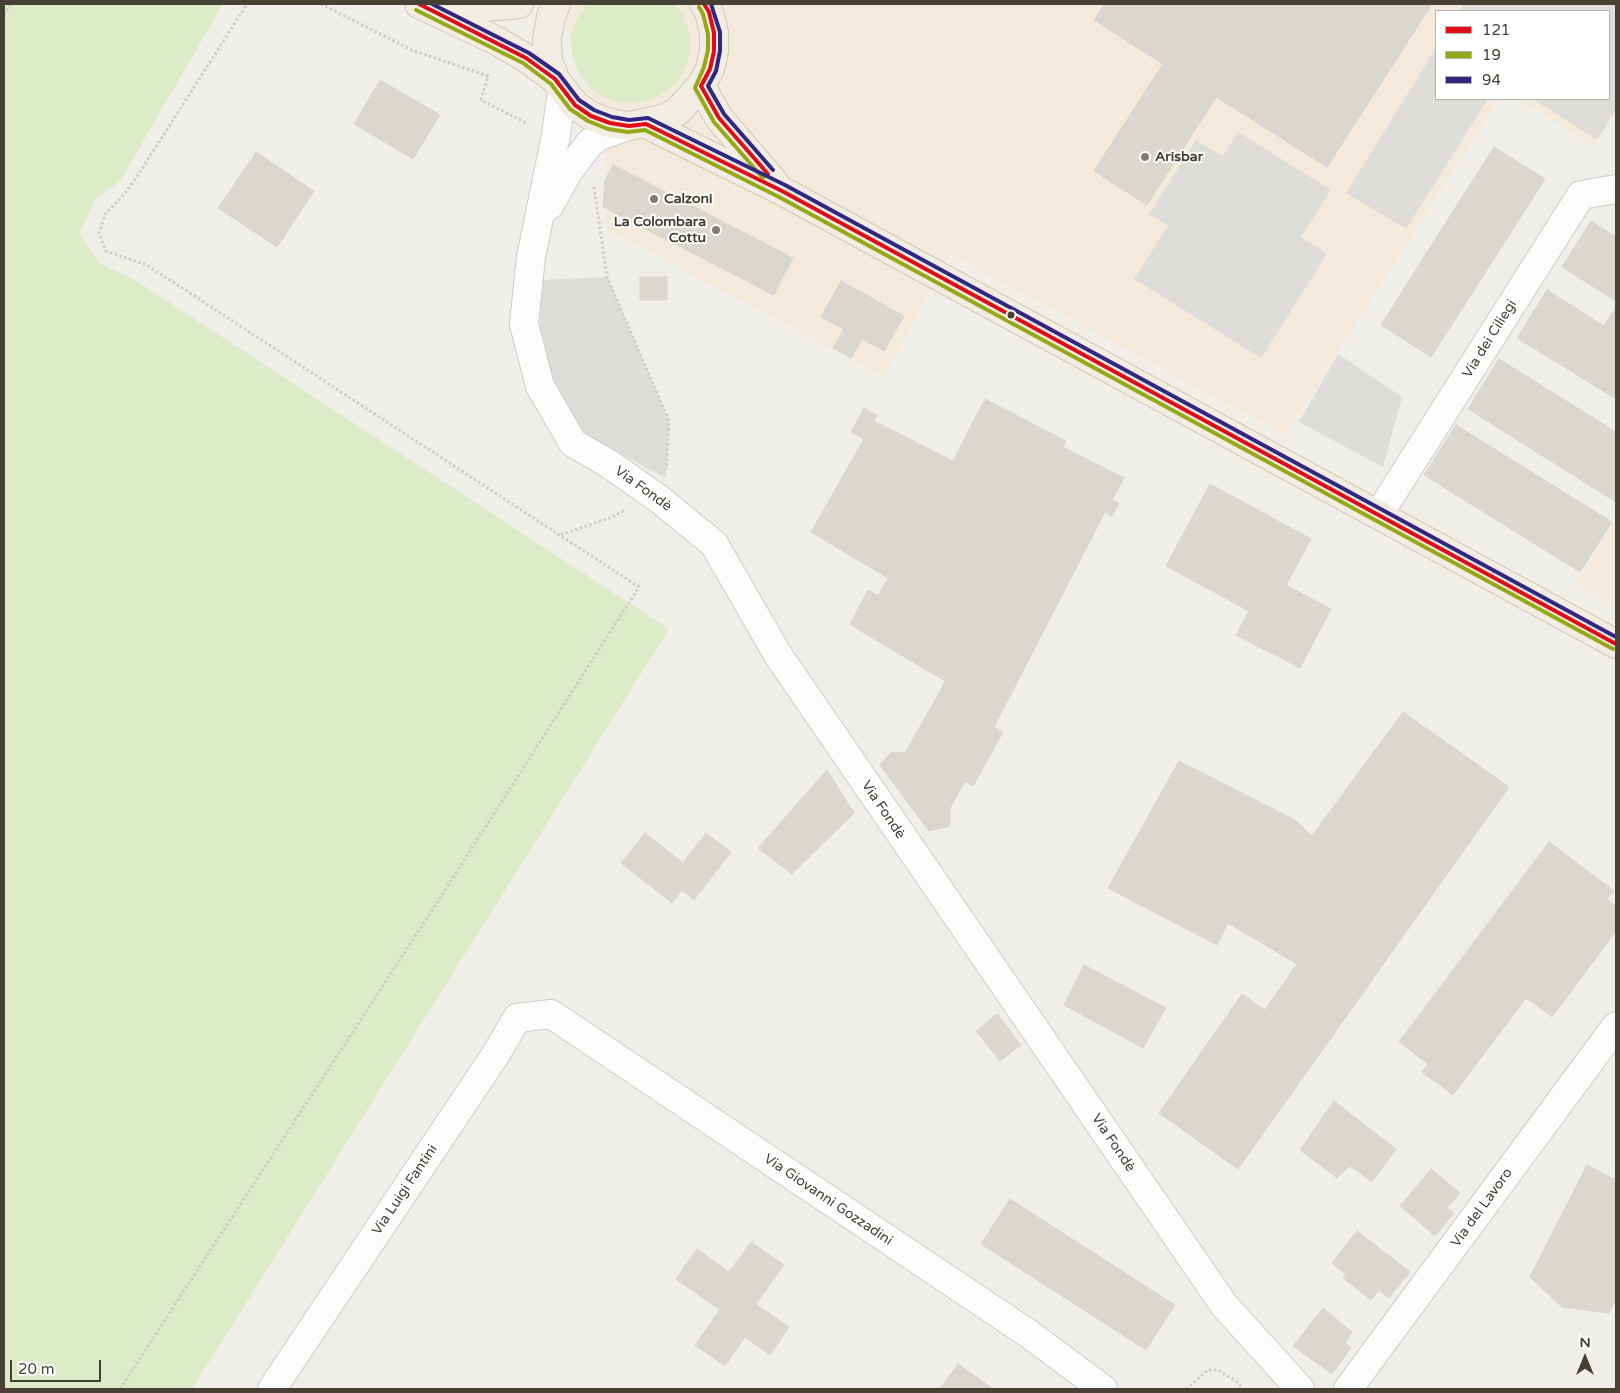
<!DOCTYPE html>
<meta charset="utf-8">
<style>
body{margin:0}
#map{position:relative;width:1620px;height:1393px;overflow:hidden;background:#f0eee9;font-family:"Varela Round",sans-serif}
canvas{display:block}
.frame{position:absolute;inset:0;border:5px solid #464035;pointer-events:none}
.legend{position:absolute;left:1435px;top:10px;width:175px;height:90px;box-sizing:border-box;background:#fff;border:1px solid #b5b3ae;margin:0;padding:6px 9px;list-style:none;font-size:15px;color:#464035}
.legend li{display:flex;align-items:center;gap:10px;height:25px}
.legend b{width:25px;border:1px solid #b5b3ae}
.north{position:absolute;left:1560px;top:1333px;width:50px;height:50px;-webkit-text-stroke:4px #fff;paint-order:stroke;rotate:0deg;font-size:14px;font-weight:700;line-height:20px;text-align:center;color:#464035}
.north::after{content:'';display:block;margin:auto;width:18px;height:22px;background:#464035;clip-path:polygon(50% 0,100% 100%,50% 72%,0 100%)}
.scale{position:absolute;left:10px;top:1360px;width:91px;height:22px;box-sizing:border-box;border:2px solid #464035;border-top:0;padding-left:6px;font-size:15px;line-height:18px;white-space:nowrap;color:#464035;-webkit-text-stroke:4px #fff;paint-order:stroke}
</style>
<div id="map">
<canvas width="1620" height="1393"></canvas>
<div class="frame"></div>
<ul class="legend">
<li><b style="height:6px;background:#e20c19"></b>121</li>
<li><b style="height:6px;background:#95a816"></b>19</li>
<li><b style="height:6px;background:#312783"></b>94</li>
</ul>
<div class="north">N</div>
<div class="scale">20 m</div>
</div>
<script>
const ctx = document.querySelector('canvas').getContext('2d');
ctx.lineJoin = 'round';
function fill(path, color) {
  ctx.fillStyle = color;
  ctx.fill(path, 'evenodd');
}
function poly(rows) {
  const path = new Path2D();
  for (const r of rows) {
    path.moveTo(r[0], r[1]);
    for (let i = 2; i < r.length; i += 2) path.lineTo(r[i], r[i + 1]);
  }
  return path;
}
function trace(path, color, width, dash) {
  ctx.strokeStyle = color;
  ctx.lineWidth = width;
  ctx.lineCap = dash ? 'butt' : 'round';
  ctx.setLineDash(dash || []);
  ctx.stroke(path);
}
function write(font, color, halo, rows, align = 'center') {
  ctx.font = font + ' "Varela Round",sans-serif';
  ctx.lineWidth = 4;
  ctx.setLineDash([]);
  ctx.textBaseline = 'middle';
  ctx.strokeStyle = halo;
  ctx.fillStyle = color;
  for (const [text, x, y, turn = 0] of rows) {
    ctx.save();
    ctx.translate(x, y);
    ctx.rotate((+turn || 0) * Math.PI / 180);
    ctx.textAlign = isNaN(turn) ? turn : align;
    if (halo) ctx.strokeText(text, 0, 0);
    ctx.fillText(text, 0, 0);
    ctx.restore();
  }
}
fill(poly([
 [559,4,1616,4,1616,111,1594,146,1518,99,1609,99,1609,11,1436,11,1436,99,1499,99,1285,435,950,254,884,376,607,230,604,141],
 [1616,520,1616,605,1576,583]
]), '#f3eadb');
fill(poly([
 [4,4,223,4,120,181,95,199,80,234,99,263,135,280,669,629,192,1389,4,1389],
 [587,4,675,4,683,16,689,31,690,48,687,65,679,80,666,91,651,100,635,103,618,102,602,96,588,85,578,72,572,56,571,39,575,22]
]), '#ddebc8');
fill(poly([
 [1464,4,1616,4,1616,109,1597,140,1533,99,1609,99,1609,11,1459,11],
 [1436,48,1436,99,1488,99,1406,229,1346,193],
 [1238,132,1331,190,1301,237,1327,254,1261,358,1134,279,1168,226,1149,214,1196,140,1223,156],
 [607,277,669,421,666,478,583,434,549,378,540,326,541,280],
 [1338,354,1402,397,1383,467,1299,422]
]), '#dfddd9');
const building = poly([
 [1105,4,1432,4,1327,167,1216,97,1147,205,1094,171,1163,64,1094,20,1105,4],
 [380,80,440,115,413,159,354,124,380,80],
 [1494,147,1545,179,1478,284,1427,252,1494,147],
 [256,152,314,191,277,247,218,208,256,152],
 [613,165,793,258,774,295,603,207,605,180,613,165],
 [1591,221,1616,237,1616,301,1562,267,1591,221],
 [1427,252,1478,284,1431,357,1381,325,1427,252],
 [640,277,667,277,667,300,640,300,640,277],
 [841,281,904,316,884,351,862,339,851,358,833,348,844,329,821,317,841,281],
 [1547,290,1604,326,1616,307,1616,399,1517,338,1547,290],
 [1499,359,1616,432,1616,502,1468,409,1499,359],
 [985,399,1066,441,1063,447,1124,478,1112,500,1119,503,1112,516,1105,512,994,727,938,695,945,681,859,630,888,578,811,532,864,439,851,432,864,408,877,415,874,421,953,461,985,399],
 [1456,425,1612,522,1580,572,1424,475,1456,425],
 [1210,484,1311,539,1286,585,1331,609,1300,668,1236,635,1249,611,1166,566,1210,484],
 [868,590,878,596,859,630,850,624,868,590],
 [938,695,1003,732,973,786,965,781,950,808,950,826,929,831,880,765,891,752,905,753,938,695],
 [1403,712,1509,787,1238,1169,1159,1113,1242,994,1265,1010,1297,964,1228,923,1217,945,1108,888,1179,761,1297,821,1312,836,1403,712],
 [827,770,854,813,792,874,758,848,827,770],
 [645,833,683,863,706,833,731,852,694,900,682,890,672,903,621,863,645,833],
 [1549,842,1614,891,1607,899,1616,906,1616,931,1552,1017,1526,998,1453,1095,1422,1072,1428,1064,1399,1042,1549,842],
 [1084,965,1166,1008,1143,1048,1064,1005,1084,965],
 [997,1014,1021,1045,1000,1061,976,1031,997,1014],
 [1334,1101,1396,1149,1372,1182,1350,1166,1337,1178,1300,1150,1334,1101],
 [1587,1165,1616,1180,1616,1299,1609,1313,1562,1307,1530,1277,1587,1165],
 [1431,1169,1460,1193,1447,1208,1454,1213,1435,1236,1400,1206,1431,1169],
 [1010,1199,1175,1305,1146,1350,981,1244,1010,1199],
 [1357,1231,1410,1272,1389,1298,1379,1290,1371,1300,1343,1278,1346,1274,1332,1263,1357,1231],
 [751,1242,784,1265,756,1304,789,1327,770,1355,745,1337,725,1366,695,1345,720,1310,676,1279,697,1249,729,1272,751,1242],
 [1323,1308,1352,1332,1345,1343,1351,1348,1332,1374,1293,1346,1323,1308],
 [958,1364,993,1389,940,1389,958,1364]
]);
fill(building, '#dad7d1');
trace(building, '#d8d5cf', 1);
const street = poly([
 [562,91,556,135,531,257,524,324,540,386,573,443,609,464,659,499,714,544,778,655,1224,1305,1300,1389],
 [549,206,568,172,589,144,599,136,629,126],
 [1379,514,1581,195,1616,189],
 [272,1389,496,1054,517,1018,551,1014,1029,1334,1103,1389],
 [1348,1389,1616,1026]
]);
const primary = poly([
 [419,4,497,41,526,58,555,79],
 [556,4,551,17,547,38,548,59,555,79,575,105,591,116,610,123,629,126,663,119,678,111,701,86,710,69,714,51,714,33,709,12,704,4],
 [435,7,465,9,519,4],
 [701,86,719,118,774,182],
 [646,124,782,191,1616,644]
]);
trace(street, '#ceccc6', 30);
trace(primary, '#d3cab6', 30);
trace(poly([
 [321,4,414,51,488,76,481,100,528,124],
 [4,15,11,4],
 [594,187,607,277,669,421,666,469],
 [561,535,615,516,625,510],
 [120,1389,431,912,639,587,147,265,106,251,99,233,105,214,122,197,138,175,247,4],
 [1186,1389,1208,1370,1218,1370,1237,1382,1243,1389]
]), '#d1ceca', 3, [2.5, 2.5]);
trace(street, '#fdfcfc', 28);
trace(primary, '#f1ede3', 28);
trace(poly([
 [419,4,526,58,555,79,575,105,591,116,610,123,629,126,646,124,782,191,1616,644],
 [704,4,709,12,714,33,714,51,710,69,701,86,719,118,768,174]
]), '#e20c19', 4);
trace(poly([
 [699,7,703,14,708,34,708,50,704,67,695,88,714,122,763,178],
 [416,10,523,63,551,84,570,109,588,121,608,129,628,132,645,130,779,197,1613,649]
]), '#95a816', 4);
trace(poly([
 [432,4,529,53,559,74,579,100,594,110,612,117,629,120,648,118,785,185,1616,637],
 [711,4,720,32,720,51,716,71,708,86,724,114,773,170]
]), '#312783', 4);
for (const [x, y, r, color] of [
 [1145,157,5,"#827d74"],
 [654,199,5,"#827d74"],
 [716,230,5,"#827d74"],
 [1011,315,4.5,"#464035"]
]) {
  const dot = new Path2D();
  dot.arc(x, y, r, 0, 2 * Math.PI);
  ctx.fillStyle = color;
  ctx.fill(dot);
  trace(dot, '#fff', 2);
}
write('bold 14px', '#464035', '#fff', [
 ["Arisbar",1155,157],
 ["Calzoni",664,199],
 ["La Colombara",706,222,"right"],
 ["Cottu",706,238,"right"]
], 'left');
write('14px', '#464035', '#fff', [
 ["Via dei Ciliegi",1490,339,-58],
 ["Via Fondè",643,489,36],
 ["Via Fondè",883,810,56],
 ["Via Fondè",1113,1143,56],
 ["Via Luigi Fantini",405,1190,-56],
 ["Via Giovanni Gozzadini",828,1200,34],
 ["Via del Lavoro",1482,1208,-54]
]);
</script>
